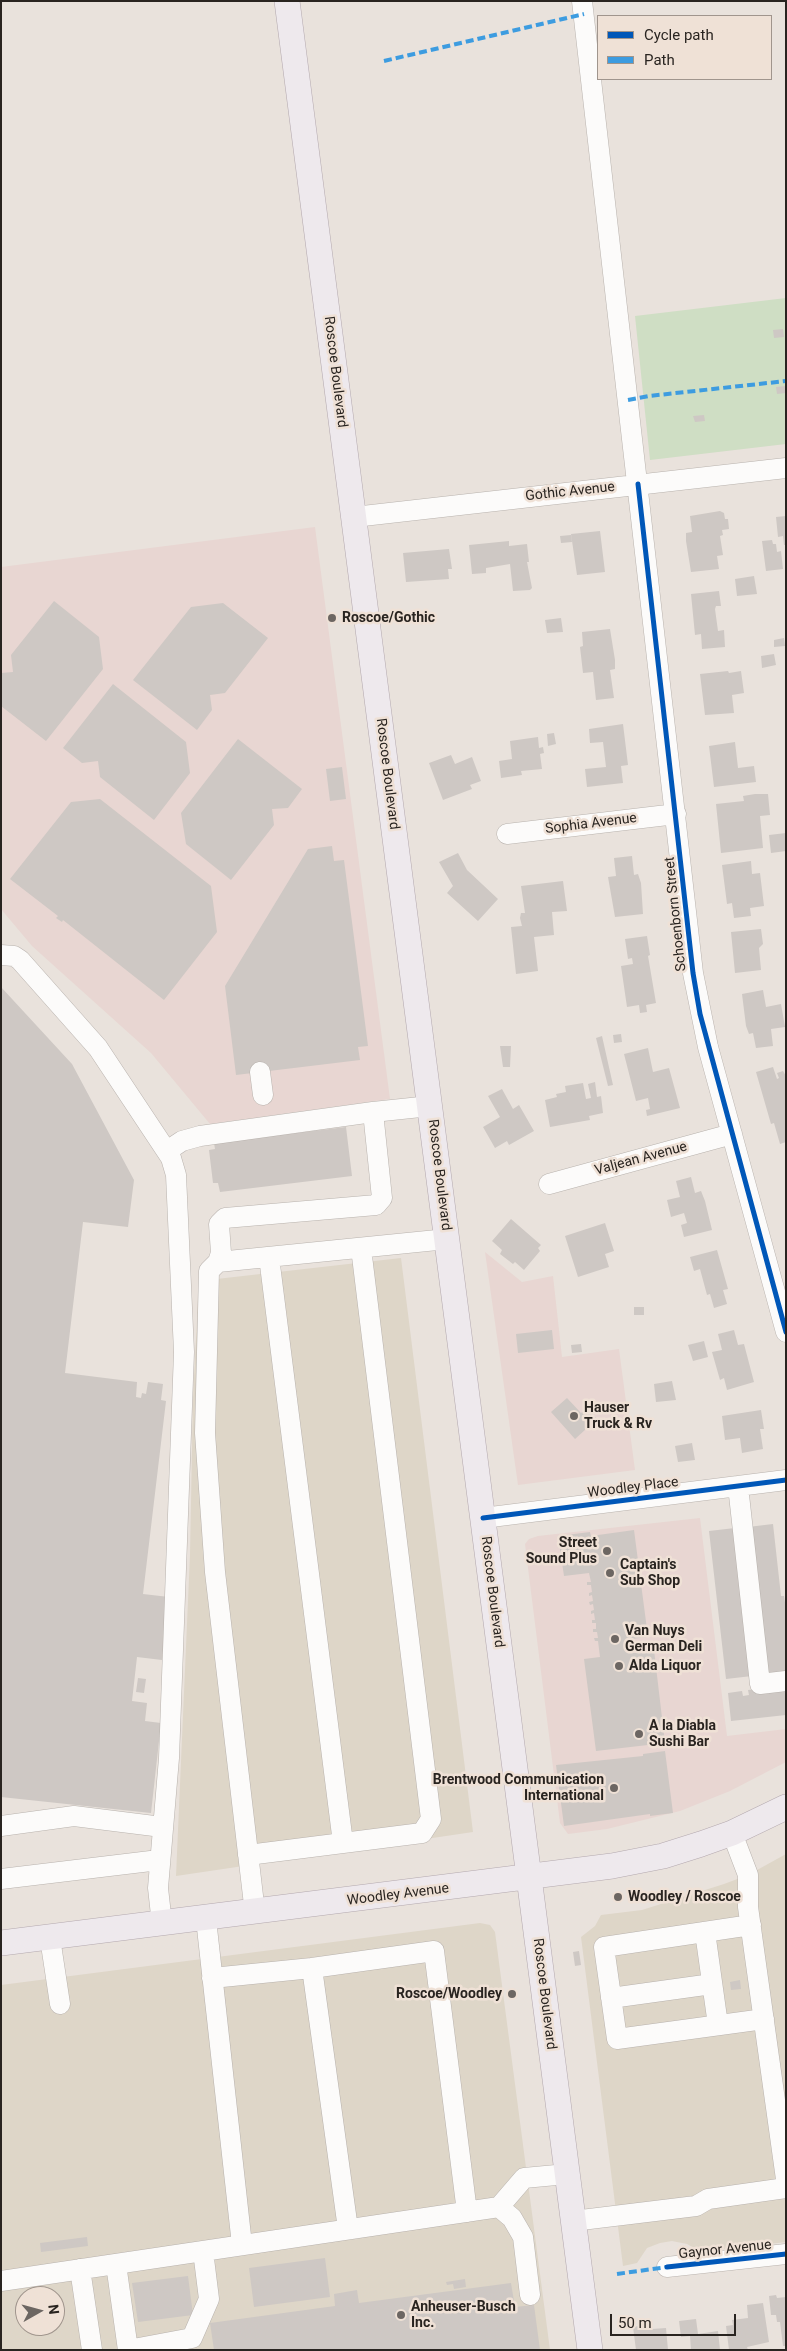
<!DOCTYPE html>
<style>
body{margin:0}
#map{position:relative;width:787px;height:2351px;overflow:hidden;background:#e9e2dc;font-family:Roboto,sans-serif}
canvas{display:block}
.frame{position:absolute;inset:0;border:2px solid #292420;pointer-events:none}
.legend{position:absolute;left:597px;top:15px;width:175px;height:65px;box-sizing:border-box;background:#efe1d6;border:1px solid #a0958d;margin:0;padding:6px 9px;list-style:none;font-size:15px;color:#292420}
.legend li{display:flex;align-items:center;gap:10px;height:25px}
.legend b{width:25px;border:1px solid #a0958d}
.north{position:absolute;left:15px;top:2286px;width:50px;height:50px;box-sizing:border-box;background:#efe1d6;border:1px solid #a0958d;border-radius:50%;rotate:83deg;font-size:14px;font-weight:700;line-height:20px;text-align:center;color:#292420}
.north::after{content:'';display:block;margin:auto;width:18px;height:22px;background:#6c6662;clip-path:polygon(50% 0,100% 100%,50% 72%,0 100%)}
.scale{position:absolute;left:610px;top:2314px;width:126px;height:22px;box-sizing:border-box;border:2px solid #292420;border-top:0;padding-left:6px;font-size:15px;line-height:18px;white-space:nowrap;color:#292420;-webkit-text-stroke:4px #efe1d6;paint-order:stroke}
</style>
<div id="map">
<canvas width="787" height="2351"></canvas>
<div class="frame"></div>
<ul class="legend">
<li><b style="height:6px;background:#0057b8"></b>Cycle path</li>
<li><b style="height:6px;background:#3d9ce0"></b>Path</li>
</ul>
<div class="north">N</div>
<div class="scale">50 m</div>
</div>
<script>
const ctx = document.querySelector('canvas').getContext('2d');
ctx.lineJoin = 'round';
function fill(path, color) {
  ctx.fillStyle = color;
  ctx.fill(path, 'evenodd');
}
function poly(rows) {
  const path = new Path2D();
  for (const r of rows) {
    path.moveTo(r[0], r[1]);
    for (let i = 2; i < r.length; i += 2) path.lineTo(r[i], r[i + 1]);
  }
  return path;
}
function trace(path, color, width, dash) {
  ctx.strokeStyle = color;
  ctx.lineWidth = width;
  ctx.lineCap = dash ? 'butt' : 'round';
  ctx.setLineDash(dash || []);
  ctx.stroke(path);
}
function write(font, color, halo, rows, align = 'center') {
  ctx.font = font + ' Roboto,sans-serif';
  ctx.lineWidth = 5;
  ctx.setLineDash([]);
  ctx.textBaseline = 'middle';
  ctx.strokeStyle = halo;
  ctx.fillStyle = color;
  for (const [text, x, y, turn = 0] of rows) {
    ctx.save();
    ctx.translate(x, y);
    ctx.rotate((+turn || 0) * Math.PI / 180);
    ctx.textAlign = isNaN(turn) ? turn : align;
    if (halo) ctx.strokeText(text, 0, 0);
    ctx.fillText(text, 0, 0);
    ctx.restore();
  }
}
fill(poly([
 [315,527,390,1099,210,1124,151,1053,32,946,1,909,1,567],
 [485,1252,522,1282,553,1276,562,1357,619,1349,635,1470,518,1485],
 [700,1518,727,1736,786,1729,786,1762,730,1791,680,1811,607,1829,568,1834,560,1823,525,1544,529,1539,538,1536]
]), '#e8d6d2');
fill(poly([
 [401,1258,473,1832,176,1876,190,1555,193,1397,199,1281],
 [786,1854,786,2242,701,2252,687,2244,672,2241,660,2243,647,2248,637,2263,623,2266,581,1937,595,1926,601,1915,642,1910,724,1884,748,1875],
 [480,1923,490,1925,495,1932,550,2350,1,2350,1,1985],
 [25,2296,55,2296,55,2326,25,2326]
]), '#ded6c8');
fill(poly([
 [786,298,786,444,650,460,635,316]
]), '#cfdec4');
fill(poly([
 [783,329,784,337,774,338,773,330],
 [786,386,786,393,777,394,776,387],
 [704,415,705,421,695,422,693,416],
 [720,511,724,513,725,519,728,519,729,529,722,530,723,535,720,536,723,555,717,556,719,569,691,572,686,541,686,533,692,532,690,516],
 [786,516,786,545,784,545,783,536,778,537,776,517],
 [600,531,605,572,577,575,571,534],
 [571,535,572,542,561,543,560,536],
 [772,540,773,544,776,544,777,552,781,551,783,569,766,571,762,541],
 [509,541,509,546,527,544,529,562,527,562,532,588,530,590,513,591,510,564,486,568,486,573,472,574,469,545],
 [449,549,452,569,448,569,449,579,406,582,403,553],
 [754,576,757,594,737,596,735,579],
 [719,591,721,606,716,606,715,609,718,631,724,630,725,647,702,649,701,634,695,635,691,594],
 [54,601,99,637,103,669,46,741,1,706,1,673,13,672,11,655],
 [223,603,268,638,225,693,210,695,212,710,197,730,133,680,191,607],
 [561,618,563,632,547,633,545,620],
 [610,629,615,660,615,669,610,670,614,698,596,700,593,672,583,673,580,647,583,646,582,632],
 [784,638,785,646,774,647,774,640],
 [774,654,776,665,762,668,761,656],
 [728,671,729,673,741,671,744,693,732,695,734,713,705,715,700,674],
 [113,684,186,742,190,773,154,820,100,777,98,761,82,763,63,748],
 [623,724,628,765,621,766,623,783,587,787,585,769,606,767,603,742,590,743,589,729],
 [554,733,556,744,548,746,547,734],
 [538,737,539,748,543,747,544,753,540,754,542,769,521,771,522,775,501,778,499,761,512,759,510,741],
 [238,739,302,789,288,808,272,809,274,825,231,880,186,844,181,813],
 [735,742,738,768,754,766,756,782,714,787,709,746],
 [451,755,455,764,472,757,481,781,470,785,472,789,443,800,429,763],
 [342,767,346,799,330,801,326,769],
 [755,794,768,794,770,815,760,816,763,848,721,853,716,804,744,801,743,796],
 [100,799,211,886,217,932,164,1000,63,920,62,922,56,918,58,916,10,879,71,802],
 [786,833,786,851,771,853,769,835],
 [332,846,334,861,344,860,368,1046,358,1047,360,1060,236,1075,225,986,308,849],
 [458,853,467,870,498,899,478,921,447,893,453,886,439,862],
 [632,856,634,875,638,874,641,883,643,914,615,917,608,877,616,876,614,858],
 [751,861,752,874,760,873,764,906,750,908,751,916,734,918,732,903,727,904,722,865],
 [563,881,567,911,552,912,554,935,534,937,538,971,516,974,511,927,522,926,520,918,521,913,525,913,521,886],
 [761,929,763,944,759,948,761,970,735,973,731,932],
 [647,936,650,955,648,956,656,1003,646,1005,647,1012,640,1013,639,1005,627,1007,621,966,633,964,632,958,628,959,625,939],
 [1,987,72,1064,134,1180,128,1227,83,1222,65,1373,137,1382,136,1397,141,1398,142,1393,146,1394,148,1382,163,1384,161,1400,166,1401,143,1594,169,1597,162,1660,137,1657,132,1701,147,1703,145,1721,161,1723,151,1813,1,1797],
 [763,990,766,1007,781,1004,785,1027,771,1029,773,1046,756,1048,753,1033,749,1034,746,1026,742,994],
 [621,1034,622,1042,614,1043,613,1035],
 [602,1036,613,1085,608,1086,596,1038],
 [500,1046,511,1046,510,1067,503,1067],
 [648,1048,653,1072,669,1068,680,1108,647,1116,646,1110,650,1109,648,1098,636,1101,624,1054],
 [773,1067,777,1079,779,1078,777,1073,783,1071,786,1076,786,1142,780,1144,774,1123,771,1124,756,1072],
 [595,1082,597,1097,601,1096,603,1113,589,1116,590,1120,550,1127,545,1100,557,1097,556,1094,566,1092,565,1086,583,1083,586,1099,591,1098,588,1084],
 [502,1089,513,1109,519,1105,534,1131,509,1145,507,1141,495,1148,483,1127,500,1117,488,1096],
 [346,1127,352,1176,220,1192,218,1183,213,1183,209,1150,215,1149,214,1143],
 [691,1177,695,1193,701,1191,705,1201,712,1230,684,1237,681,1225,687,1223,684,1213,671,1217,667,1200,680,1197,676,1181],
 [511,1219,541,1245,538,1248,540,1251,524,1270,515,1262,513,1264,500,1254,502,1250,492,1241],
 [605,1223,614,1251,605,1254,609,1267,578,1277,565,1236],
 [717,1250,728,1289,723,1290,727,1304,714,1308,710,1294,707,1295,700,1269,694,1271,690,1257],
 [634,1307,644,1307,644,1315,634,1315],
 [552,1330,554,1349,518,1353,516,1334],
 [734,1330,738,1345,744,1344,754,1382,727,1390,724,1378,720,1380,712,1352,722,1350,718,1334],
 [704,1341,708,1357,693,1361,688,1345],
 [581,1344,582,1352,572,1353,571,1345],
 [672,1381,676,1400,656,1402,654,1384],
 [567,1398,581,1413,587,1408,597,1419,575,1439,551,1412],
 [761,1410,764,1429,760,1429,763,1449,742,1453,740,1438,725,1440,722,1416],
 [692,1443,695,1460,678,1462,675,1446],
 [773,1524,781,1596,784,1596,786,1609,786,1672,765,1674,748,1527],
 [735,1528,752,1676,726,1679,709,1531],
 [634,1530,648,1637,632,1639,634,1653,654,1650,665,1743,596,1751,584,1659,600,1657,598,1641,595,1641,594,1638,598,1638,597,1632,593,1632,593,1629,596,1629,596,1623,592,1623,592,1620,595,1620,594,1613,591,1614,591,1611,594,1610,593,1604,590,1605,589,1602,593,1601,592,1595,589,1596,589,1593,592,1592,591,1585,587,1585,587,1582,591,1582,589,1573,564,1576,558,1536,590,1532,591,1536],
 [138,1678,146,1679,144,1693,136,1692],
 [786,1686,786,1715,731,1721,728,1693,742,1691,743,1696,749,1695,748,1690],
 [665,1751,673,1813,650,1816,650,1814,564,1826,556,1765,643,1756,643,1754],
 [579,1951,581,1965,575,1966,573,1952],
 [740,1980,741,1989,731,1990,730,1982],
 [87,2237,88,2246,41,2252,40,2243],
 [325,2258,330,2297,254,2307,249,2268],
 [188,2276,193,2315,138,2322,132,2283],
 [465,2279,466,2287,454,2289,453,2284,447,2285,446,2282],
 [511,2283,515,2307,534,2305,540,2350,214,2350,210,2323,335,2306,334,2294,357,2290,359,2303],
 [776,2295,777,2298,786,2297,786,2346,783,2346,780,2322,777,2322,776,2315,771,2315,769,2296],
 [763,2303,769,2342,747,2347,748,2350,729,2350,726,2326,733,2325,732,2320,748,2318,747,2305],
 [696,2319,698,2334,718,2331,720,2350,691,2350,690,2336,681,2337,679,2321],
 [652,2324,652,2329,666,2328,668,2350,636,2350,633,2327]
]), '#cec8c4');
const minor = poly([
 [582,1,693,973,708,1047,786,1332],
 [354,517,786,468],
 [507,834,676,814],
 [1,955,14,956,20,960,98,1048,171,1158,176,1175,184,1352,169,1758,158,1888,162,1924],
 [260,1072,263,1095],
 [167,1151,182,1141,200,1136,373,1112],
 [549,1184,732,1134],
 [269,1257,343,1843],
 [218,1262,221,1253,219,1224,225,1218,376,1205,382,1198,373,1112,430,1106],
 [738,1486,760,1684,786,1681],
 [483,1518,786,1480],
 [1,1826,74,1816,162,1827],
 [732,1833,748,1875,748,1907,786,2179],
 [248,1855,422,1833,431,1819,361,1248],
 [1,1879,159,1860],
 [255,1913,215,1572,205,1433,209,1271,218,1262,447,1239],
 [206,1919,242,2245],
 [751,1925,604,1947,617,2039,764,2019],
 [705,1932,718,2025],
 [50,1938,60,2004],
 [212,1978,312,1968],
 [611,1998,712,1984],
 [499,2207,512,2218,523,2237,530,2295],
 [573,2221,696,2206,708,2199,786,2188],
 [348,2229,312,1968,434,1951,467,2212],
 [116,2264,128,2350,192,2338,209,2299,203,2251],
 [667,2267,786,2254],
 [80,2269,92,2350],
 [1,2281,499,2207,524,2178,567,2174]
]);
const major = poly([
 [287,1,590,2350],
 [1,1943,612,1866,663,1856,701,1844,732,1833,786,1807]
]);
trace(minor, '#b8b2ad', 21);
trace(major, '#b3a8ae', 26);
trace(minor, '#fcfbfa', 20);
trace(major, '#eee9ed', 25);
trace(poly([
 [384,61,584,14],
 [628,400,649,396,786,381],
 [617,2274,667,2267]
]), '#3d9ce0', 4, [8, 4]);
trace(poly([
 [638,484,693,973,700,1014,786,1332],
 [483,1518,786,1480],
 [667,2267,786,2254]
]), '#0057b8', 5);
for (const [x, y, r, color] of [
 [332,618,5,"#6c6662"],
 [574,1416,5,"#6c6662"],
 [607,1551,5,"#6c6662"],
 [610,1573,5,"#6c6662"],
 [615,1639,5,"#6c6662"],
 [619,1666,5,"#6c6662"],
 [639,1734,5,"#6c6662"],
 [614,1788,5,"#6c6662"],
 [618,1897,5,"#6c6662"],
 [512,1994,5,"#6c6662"],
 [401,2315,5,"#6c6662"]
]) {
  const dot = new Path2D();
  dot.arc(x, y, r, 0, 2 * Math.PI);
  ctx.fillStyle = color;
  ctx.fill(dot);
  trace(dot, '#efe1d6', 2);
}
write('14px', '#292420', '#efe1d6', [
 ["Roscoe Boulevard",335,372,83],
 ["Gothic Avenue",570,492,-6],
 ["Roscoe Boulevard",387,774,83],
 ["Sophia Avenue",591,824,-7],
 ["Schoenborn Street",676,914,-96],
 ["Valjean Avenue",641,1159,-15],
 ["Roscoe Boulevard",439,1175,83],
 ["Woodley Place",633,1488,-7],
 ["Roscoe Boulevard",492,1592,83],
 ["Woodley Avenue",398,1895,-7],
 ["Roscoe Boulevard",544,1994,83],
 ["Gaynor Avenue",725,2250,-6]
]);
write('bold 14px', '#292420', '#efe1d6', [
 ["Roscoe/Gothic",342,618],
 ["Hauser",584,1408],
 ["Truck & Rv",584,1424],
 ["Street",597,1543,"right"],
 ["Sound Plus",597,1559,"right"],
 ["Captain's",620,1565],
 ["Sub Shop",620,1581],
 ["Van Nuys",625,1631],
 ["German Deli",625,1647],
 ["Alda Liquor",629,1666],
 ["A la Diabla",649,1726],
 ["Sushi Bar",649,1742],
 ["Brentwood Communication",604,1780,"right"],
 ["International",604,1796,"right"],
 ["Woodley / Roscoe",628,1897],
 ["Roscoe/Woodley",502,1994,"right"],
 ["Anheuser-Busch",411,2307],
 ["Inc.",411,2323]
], 'left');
</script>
